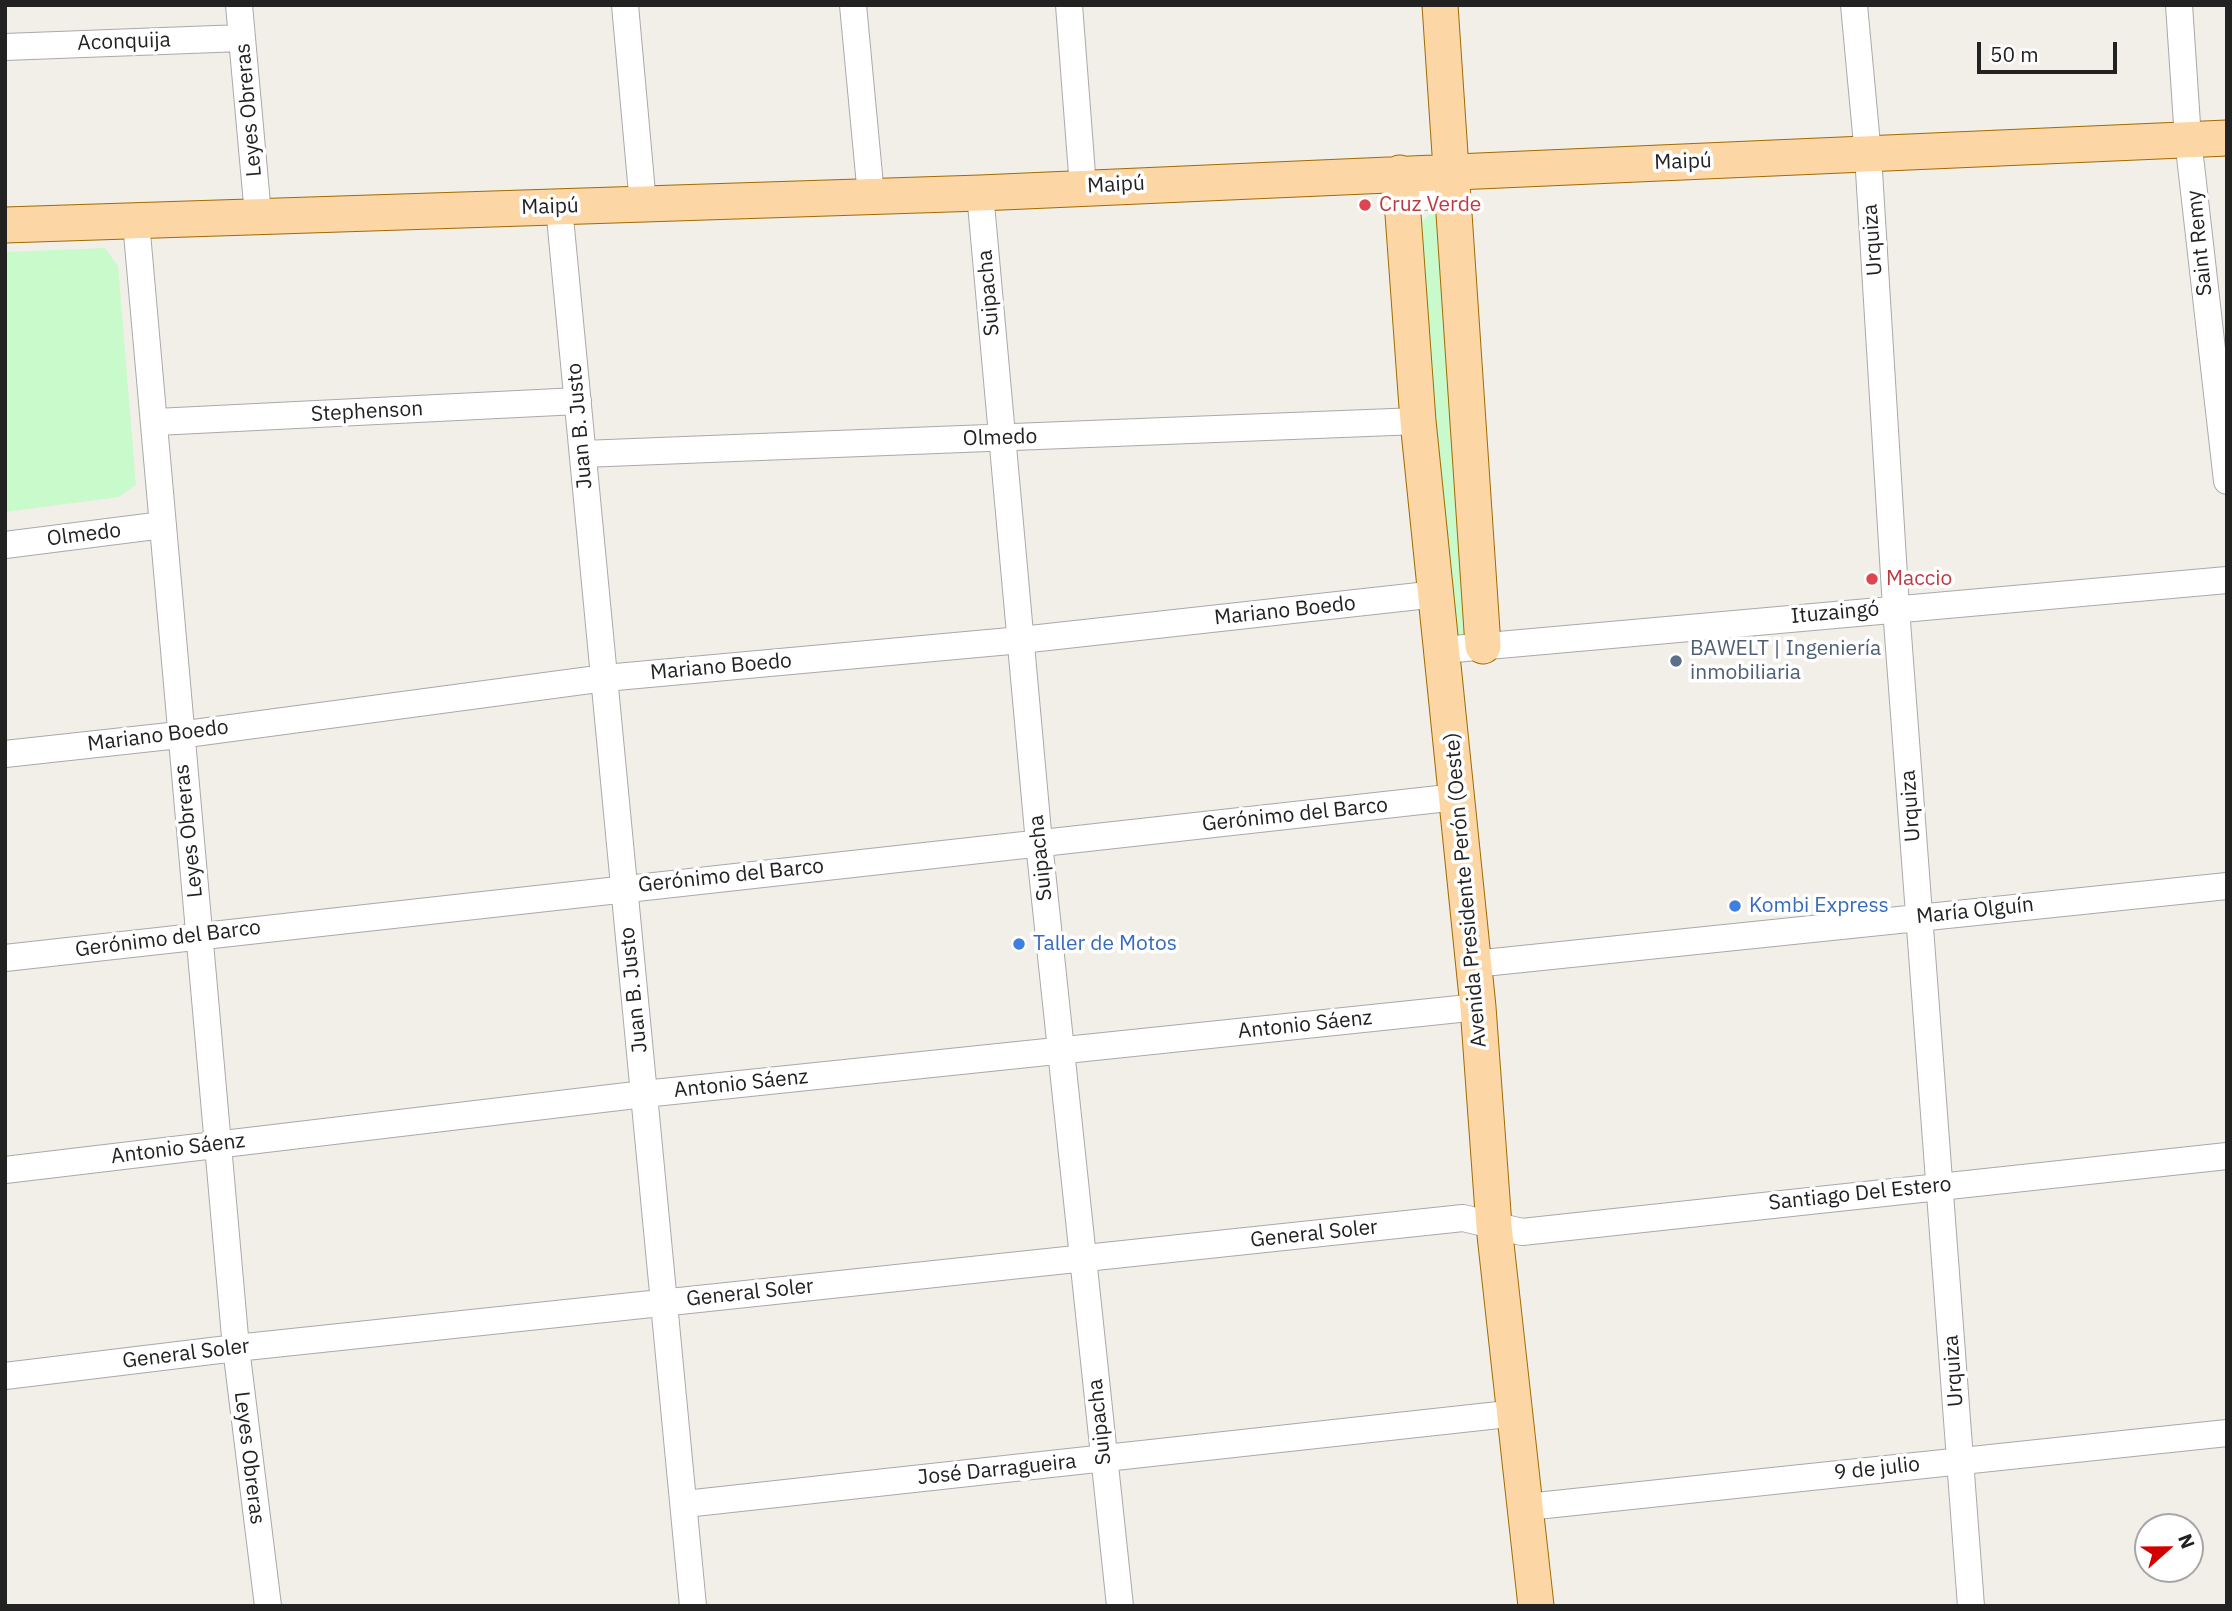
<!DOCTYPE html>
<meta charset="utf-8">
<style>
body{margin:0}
#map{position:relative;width:2232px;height:1611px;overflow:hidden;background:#f2efe9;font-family:"IBM Plex Sans",sans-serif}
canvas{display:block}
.frame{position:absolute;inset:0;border:7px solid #222;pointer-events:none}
.north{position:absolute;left:2134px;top:1513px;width:70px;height:70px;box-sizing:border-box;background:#fff;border:2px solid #a7a7a7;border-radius:50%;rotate:69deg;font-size:19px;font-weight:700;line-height:28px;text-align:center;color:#222}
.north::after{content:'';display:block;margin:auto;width:24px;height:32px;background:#d40000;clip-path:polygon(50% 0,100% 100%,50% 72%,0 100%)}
.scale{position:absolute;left:1977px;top:42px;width:140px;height:32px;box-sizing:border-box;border:4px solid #222;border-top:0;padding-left:9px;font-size:21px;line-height:24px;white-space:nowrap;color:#222;-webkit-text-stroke:5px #fff;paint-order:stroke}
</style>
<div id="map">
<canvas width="2232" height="1611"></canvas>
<div class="frame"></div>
<div class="north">N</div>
<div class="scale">50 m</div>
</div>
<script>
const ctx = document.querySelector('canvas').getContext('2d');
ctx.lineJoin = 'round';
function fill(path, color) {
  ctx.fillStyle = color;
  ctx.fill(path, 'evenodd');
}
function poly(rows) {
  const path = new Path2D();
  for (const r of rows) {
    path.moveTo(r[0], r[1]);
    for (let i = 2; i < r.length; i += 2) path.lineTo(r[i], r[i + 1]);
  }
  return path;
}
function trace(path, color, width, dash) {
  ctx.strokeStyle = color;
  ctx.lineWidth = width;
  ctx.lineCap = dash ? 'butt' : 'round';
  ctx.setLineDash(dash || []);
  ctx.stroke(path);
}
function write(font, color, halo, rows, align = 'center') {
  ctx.font = font + ' "IBM Plex Sans",sans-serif';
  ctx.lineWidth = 7;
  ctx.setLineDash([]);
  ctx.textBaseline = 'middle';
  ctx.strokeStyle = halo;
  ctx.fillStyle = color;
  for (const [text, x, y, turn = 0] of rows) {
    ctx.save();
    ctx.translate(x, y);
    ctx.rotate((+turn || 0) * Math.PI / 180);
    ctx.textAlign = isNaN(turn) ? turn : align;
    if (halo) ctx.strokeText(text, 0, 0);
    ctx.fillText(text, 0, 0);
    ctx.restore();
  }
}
fill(poly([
 [1434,210,1448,224,1472,634,1456,635,1417,227],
 [105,248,118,266,136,485,119,497,5,512,5,252]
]), '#c8facc');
const minor = poly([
 [239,5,258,215],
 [625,5,643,204],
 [853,5,871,196],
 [1069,5,1083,187],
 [1854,5,1868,155,1896,608,1971,1606],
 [2179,5,2188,139,2227,481],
 [5,47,242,38],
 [980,193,1039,843,1120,1606],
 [1403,198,1454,195],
 [559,207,693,1606],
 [136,222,236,1348,268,1606],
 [156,422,578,401],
 [583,454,1418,421],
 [5,545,163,525],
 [1443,650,2227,580],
 [5,754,179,735,605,678,1021,640,1437,594],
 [5,958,1457,797],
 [1474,964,2227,886],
 [5,1170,644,1094,1478,1007],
 [5,1376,236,1348,1463,1218,1522,1232,2227,1156],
 [685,1504,1517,1413],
 [1527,1507,2227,1433]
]);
const major = poly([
 [1440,5,1483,646],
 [1400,173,1418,421,1478,1007,1494,1226,1536,1606],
 [5,225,980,193,2227,138]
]);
trace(minor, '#a9a9a9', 28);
trace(major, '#a06b00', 37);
trace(minor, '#fff', 26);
trace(major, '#fcd6a4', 35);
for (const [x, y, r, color] of [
 [1365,205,7,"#e0444e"],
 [1872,579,7,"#e0444e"],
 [1676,661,7,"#5c6f8a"],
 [1735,906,7,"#3f7fe0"],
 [1019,944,7,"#3f7fe0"]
]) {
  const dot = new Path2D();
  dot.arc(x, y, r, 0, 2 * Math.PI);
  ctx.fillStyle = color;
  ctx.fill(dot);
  trace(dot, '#fff', 2.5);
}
write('21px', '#222', '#fff', [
 ["Aconquija",124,42,-2],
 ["Leyes Obreras",249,110,-95],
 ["Maipú",1683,162,-2],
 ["Maipú",1116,185,-3],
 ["Maipú",550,207,-2],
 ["Urquiza",1873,240,-94],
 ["Saint Remy",2200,243,-96],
 ["Suipacha",989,293,-95],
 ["Stephenson",367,412,-3],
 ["Juan B. Justo",580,426,-95],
 ["Olmedo",1000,438,-2],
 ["Olmedo",84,535,-7],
 ["Mariano Boedo",1285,611,-6],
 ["Ituzaingó",1835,613,-5],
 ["Mariano Boedo",721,667,-5],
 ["Mariano Boedo",158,736,-7],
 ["Urquiza",1911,806,-94],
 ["Gerónimo del Barco",1295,815,-6],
 ["Leyes Obreras",189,831,-96],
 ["Suipacha",1041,858,-96],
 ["Gerónimo del Barco",731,876,-6],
 ["Avenida Presidente Perón (Oeste)",1466,890,-95],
 ["María Olguín",1975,911,-6],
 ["Gerónimo del Barco",168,939,-7],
 ["Juan B. Justo",634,990,-96],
 ["Antonio Sáenz",1305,1025,-6],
 ["Antonio Sáenz",741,1084,-6],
 ["Antonio Sáenz",178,1149,-7],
 ["Santiago Del Estero",1860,1194,-6],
 ["General Soler",1314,1234,-6],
 ["General Soler",750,1293,-6],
 ["General Soler",186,1354,-7],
 ["Urquiza",1954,1371,-94],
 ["Suipacha",1100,1422,-96],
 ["Leyes Obreras",249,1458,83],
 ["9 de julio",1877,1469,-6],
 ["José Darragueira",997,1470,-6]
]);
write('21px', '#be3a42', '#fff', [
 ["Cruz Verde",1379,205],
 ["Maccio",1886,579]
], 'left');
write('21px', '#4e5e75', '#fff', [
 ["BAWELT | Ingeniería",1690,649],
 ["inmobiliaria",1690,673]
], 'left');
write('21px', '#366cbe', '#fff', [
 ["Kombi Express",1749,906],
 ["Taller de Motos",1033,944]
], 'left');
</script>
